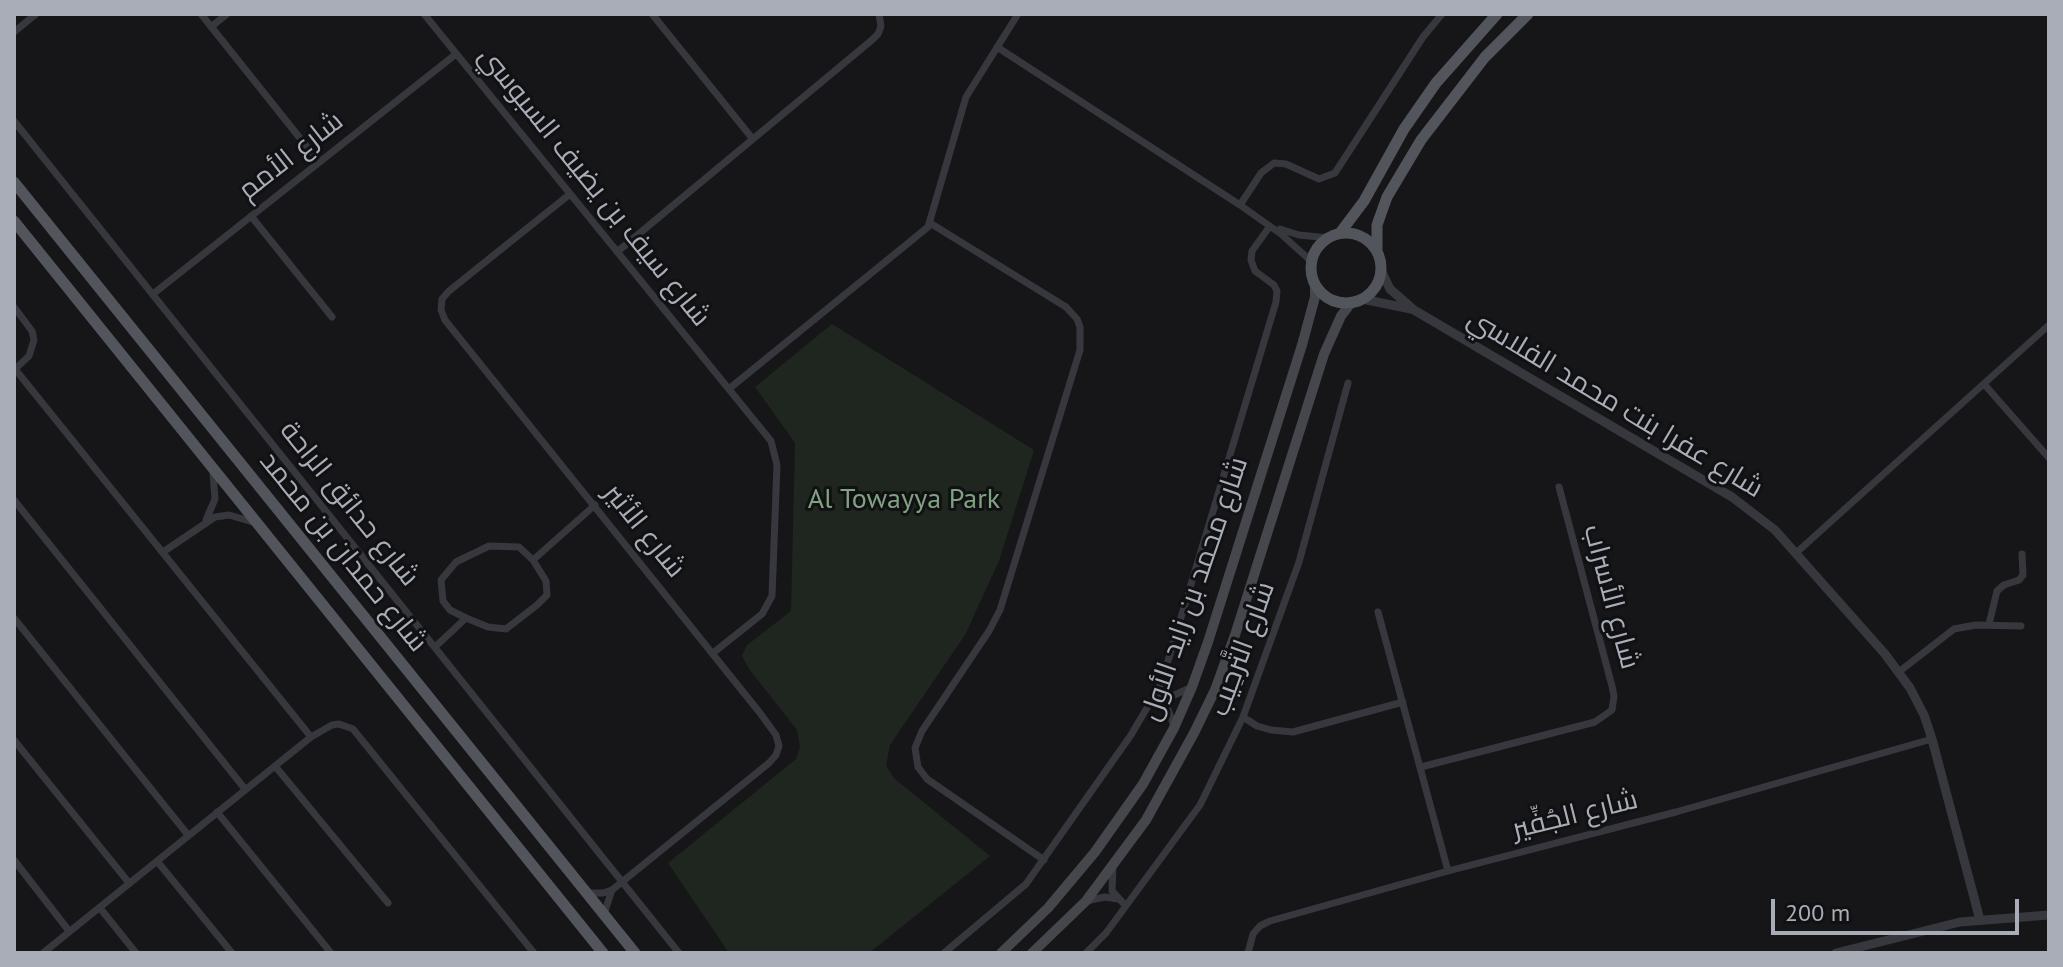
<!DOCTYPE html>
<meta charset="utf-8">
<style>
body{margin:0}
#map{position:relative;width:2063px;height:967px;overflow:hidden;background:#161618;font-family:"PT Sans",sans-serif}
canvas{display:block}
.frame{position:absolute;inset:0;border:16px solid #a8adb8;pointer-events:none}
.scale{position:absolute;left:1771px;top:899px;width:248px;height:36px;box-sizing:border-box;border:4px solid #a8adb8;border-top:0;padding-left:10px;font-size:24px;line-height:28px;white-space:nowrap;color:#a8adb8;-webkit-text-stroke:6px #111113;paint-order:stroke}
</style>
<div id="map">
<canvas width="2063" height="967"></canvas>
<div class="frame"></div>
<div class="scale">200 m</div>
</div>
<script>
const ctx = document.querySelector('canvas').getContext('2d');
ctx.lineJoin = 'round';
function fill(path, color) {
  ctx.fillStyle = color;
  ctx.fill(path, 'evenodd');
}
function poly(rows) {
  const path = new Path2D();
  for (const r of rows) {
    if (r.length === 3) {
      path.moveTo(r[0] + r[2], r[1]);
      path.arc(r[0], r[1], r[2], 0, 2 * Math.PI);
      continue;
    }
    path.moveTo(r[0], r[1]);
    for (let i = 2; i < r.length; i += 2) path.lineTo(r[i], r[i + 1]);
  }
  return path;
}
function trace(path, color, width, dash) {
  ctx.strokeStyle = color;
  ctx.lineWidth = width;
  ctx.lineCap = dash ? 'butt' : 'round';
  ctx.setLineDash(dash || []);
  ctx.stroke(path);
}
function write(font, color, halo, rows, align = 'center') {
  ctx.font = font + ' "PT Sans",Cairo,sans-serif';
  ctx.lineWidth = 6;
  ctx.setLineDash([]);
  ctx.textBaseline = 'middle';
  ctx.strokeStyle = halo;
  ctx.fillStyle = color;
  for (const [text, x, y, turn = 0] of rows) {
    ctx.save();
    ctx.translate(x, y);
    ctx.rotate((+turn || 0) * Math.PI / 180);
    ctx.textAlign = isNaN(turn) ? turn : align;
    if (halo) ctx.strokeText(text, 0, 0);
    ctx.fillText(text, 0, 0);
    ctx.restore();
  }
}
fill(poly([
 [832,324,1034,450,999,561,965,635,890,745,886,766,895,779,990,856,869,953,729,953,668,863,796,759,800,747,797,730,749,669,742,656,747,645,791,611,795,443,755,387]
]), '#1e261f');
trace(poly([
 [201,14,319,162],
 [424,14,771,441,777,465,772,596,762,614,713,653],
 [652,14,752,138],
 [211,27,227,14],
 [14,32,36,14],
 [997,47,1240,205,1281,234,1312,262],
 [14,121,679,953],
 [570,194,449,291,442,299,441,310,445,320,760,713,776,735,779,746,776,755,769,763,612,890,603,893,587,893],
 [1240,205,1261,173,1274,163,1286,164,1319,179,1335,173,1423,37,1442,14],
 [251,216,332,317],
 [930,223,1066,307,1077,319,1080,327,1080,350,1000,610,989,631,922,731,915,748,918,767,927,779,1044,860],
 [1280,229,1299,235,1329,238],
 [617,252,872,40,878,34,881,26,879,14],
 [153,294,456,54],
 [14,307,32,331,34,340,29,356,14,370],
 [15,369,311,737],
 [1984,384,2049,458],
 [730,388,928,227,966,97,1018,14],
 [14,500,245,789],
 [206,520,215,499,213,473],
 [163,552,215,517,229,515,253,522],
 [1796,553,2049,325],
 [1378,612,1448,871],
 [14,618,188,835],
 [466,618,450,610,443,601,441,580,456,562,489,546,519,547,533,560],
 [1989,624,1997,591,2004,585,2019,580,2023,575,2022,554],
 [435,647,466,618,488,627,506,629,537,605,547,595,546,581,533,560,595,505],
 [1900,671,1954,629,1976,625,2021,626],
 [1156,694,1166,704,1174,726],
 [1161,696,1170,697,1190,688],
 [1243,717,1257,726,1271,730,1293,732,1403,702],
 [14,740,129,883],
 [275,766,388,903],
 [1421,767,1595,722,1612,710,1614,696,1612,686,1559,487],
 [217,812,331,953],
 [14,860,69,931],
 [157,861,232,953],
 [1113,865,1112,891,1125,905],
 [1086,901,1105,897,1118,899],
 [100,908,136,953],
 [604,914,612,890],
 [43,953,311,737,332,725,339,724,353,729,534,953],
 [944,953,1026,884,1131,735,1161,684,1276,302,1277,291,1274,285,1255,271,1251,260,1252,251,1270,226],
 [1086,953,1106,933,1200,805,1243,717,1299,562,1348,383],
 [1248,953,1253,934,1260,926,1270,921,1448,871,1676,812,1932,739]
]), '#37383d', 7);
trace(poly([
 [1381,270,1390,289,1414,310,1732,497,1775,530,1885,654,1910,688,1924,715,1932,739,1980,920],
 [1362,299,1411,309],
 [1836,953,1960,922,2049,915]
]), '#37383d', 9);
trace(poly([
 [1001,953,1048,908,1095,852,1143,784,1174,728,1192,687,1208,642,1302,345,1315,297,1315,284],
 [1032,953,1086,901,1146,820,1194,733,1215,690,1235,635,1324,354,1341,316,1351,303]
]), '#45474d', 10);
trace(poly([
 [14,182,635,953],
 [14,221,603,953],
 [1340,233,1364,201,1404,129,1436,83,1497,14],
 [1346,268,35],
 [1377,251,1377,225,1387,197,1421,140,1485,57,1528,14]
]), '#53555c', 11);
write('28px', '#a8adb8', '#111113', [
 ["شارع الأمم",291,156,-38],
 ["شارع سيف بن يضيف السبوسي",594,187,51],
 ["شارع عفرا بنت محمد الفلاسي",1615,404,31],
 ["شارع حدائق الراحة",349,504,51],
 ["شارع الأثير",644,531,51],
 ["شارع حمدان بن محمد",343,552,51],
 ["شارع محمد بن زايد الأول",1195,589,-71],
 ["شارع الأسراب",1611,597,75],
 ["شارع التَّرحِيب",1243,649,-70],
 ["شارع الجُفِّير",1575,815,-14]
]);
write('28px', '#7fa381', '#111113', [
 ["Al Towayya Park",904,500]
]);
</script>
